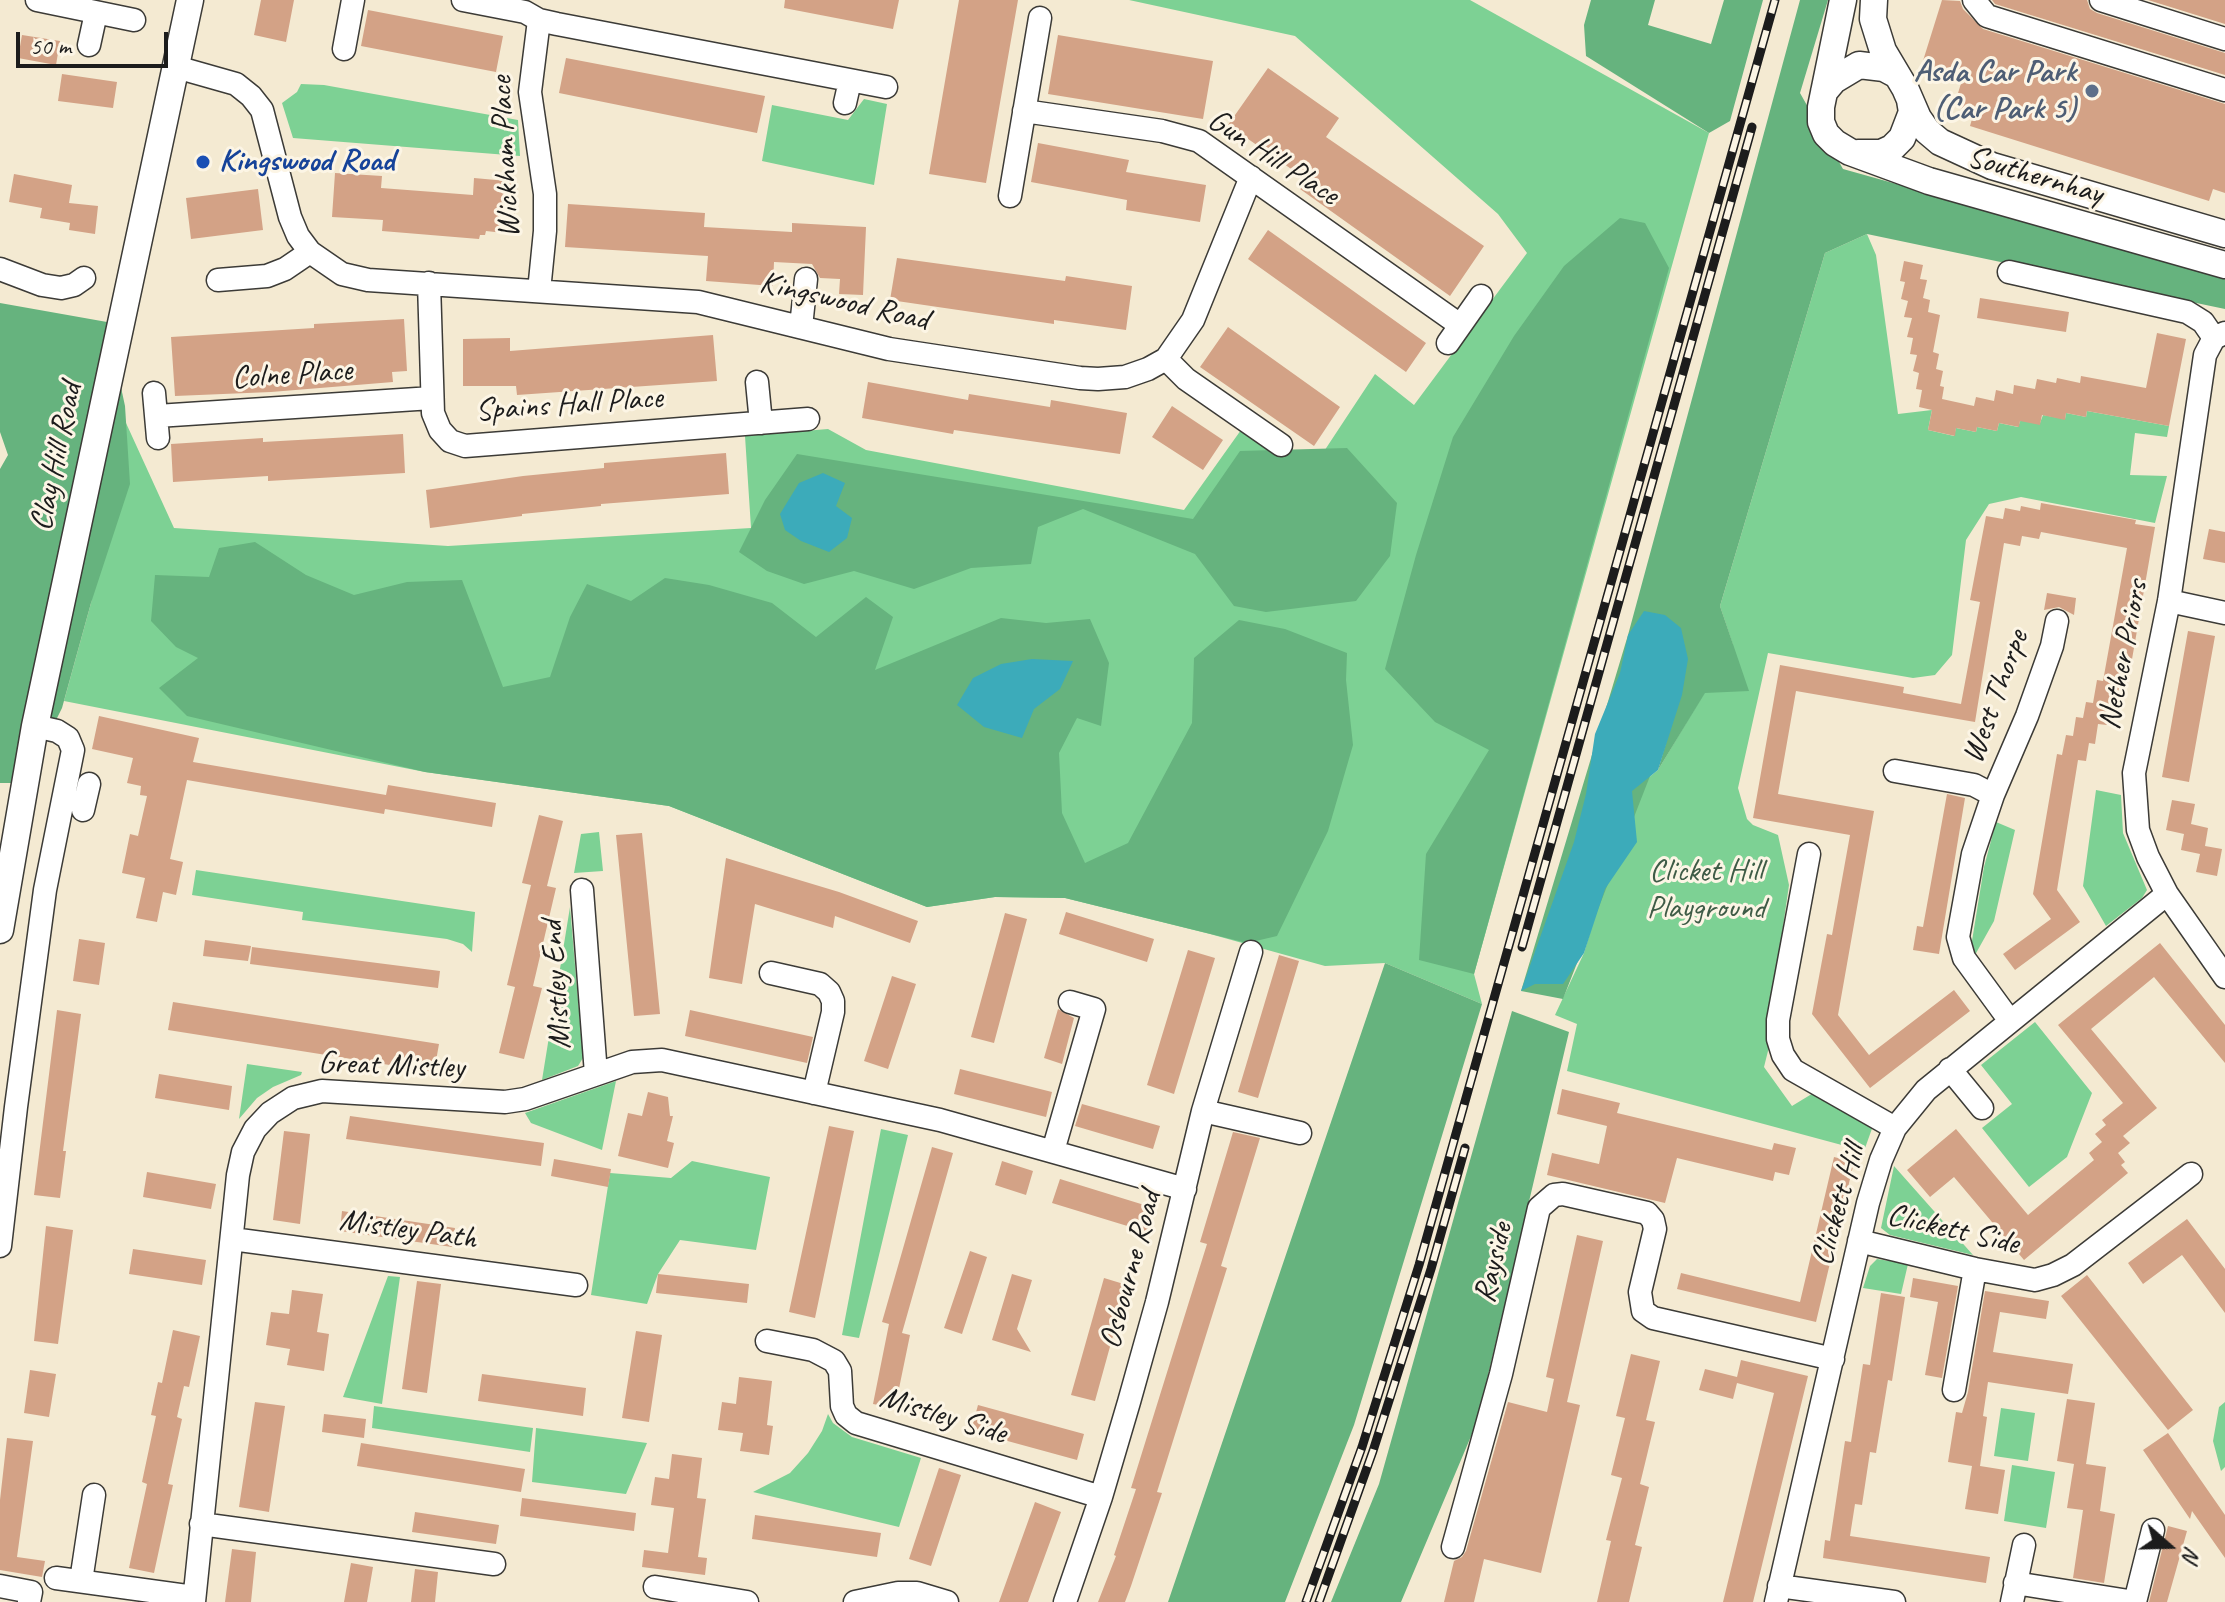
<!DOCTYPE html>
<style>
body{margin:0}
#map{position:relative;width:2225px;height:1602px;overflow:hidden;background:#f4ead2;font-family:Caveat,sans-serif}
canvas{display:block}
.north{position:absolute;left:2129px;top:1506px;width:80px;height:80px;-webkit-text-stroke:6px #fcf5e5;paint-order:stroke;rotate:110deg;font-size:22px;font-weight:700;line-height:32px;text-align:center;color:#1c1c1c}
.north::after{content:'';display:block;margin:auto;width:28px;height:36px;background:#1c1c1c;clip-path:polygon(50% 0,100% 100%,50% 72%,0 100%)}
.scale{position:absolute;left:16px;top:32px;width:152px;height:36px;box-sizing:border-box;border:4px solid #1c1c1c;border-top:0;padding-left:10px;font-size:24px;line-height:28px;white-space:nowrap;color:#1c1c1c;-webkit-text-stroke:6px #fcf5e5;paint-order:stroke}
</style>
<div id="map">
<canvas width="2225" height="1602"></canvas>
<div class="north">N</div>
<div class="scale">50 m</div>
</div>
<script>
const ctx = document.querySelector('canvas').getContext('2d');
ctx.lineJoin = 'round';
function fill(path, color) {
  ctx.fillStyle = color;
  ctx.fill(path, 'evenodd');
}
function poly(rows) {
  const path = new Path2D();
  for (const r of rows) {
    path.moveTo(r[0], r[1]);
    for (let i = 2; i < r.length; i += 2) path.lineTo(r[i], r[i + 1]);
  }
  return path;
}
function trace(path, color, width, dash) {
  ctx.strokeStyle = color;
  ctx.lineWidth = width;
  ctx.lineCap = dash ? 'butt' : 'round';
  ctx.setLineDash(dash || []);
  ctx.stroke(path);
}
function write(font, color, halo, rows, align = 'center') {
  ctx.font = font + ' Caveat,sans-serif';
  ctx.lineWidth = 6;
  ctx.setLineDash([]);
  ctx.textBaseline = 'middle';
  ctx.strokeStyle = halo;
  ctx.fillStyle = color;
  for (const [text, x, y, turn = 0] of rows) {
    ctx.save();
    ctx.translate(x, y);
    ctx.rotate((+turn || 0) * Math.PI / 180);
    ctx.textAlign = isNaN(turn) ? turn : align;
    if (halo) ctx.strokeText(text, 0, 0);
    ctx.fillText(text, 0, 0);
    ctx.restore();
  }
}
fill(poly([
 [1129,0,1470,0,1709,133,1474,974,1482,1004,1385,963,1325,966,1210,934,1065,898,995,897,927,907,669,806,425,772,64,701,91,603,126,423,174,528,448,546,751,528,745,436,828,429,866,450,1184,510,1241,430,1309,474,1375,374,1414,405,1527,253,1498,214,1295,36],
 [301,84,324,85,518,120,520,156,293,138,282,103,297,92],
 [864,99,887,104,874,185,762,161,772,105,848,120],
 [1867,234,1876,255,1898,414,1932,410,1928,430,1954,436,1956,428,1976,432,1977,427,1997,431,1999,423,2018,427,2021,419,2040,423,2043,415,2065,419,2066,413,2086,417,2087,411,2169,426,2167,437,2135,433,2130,475,2167,476,2155,523,2021,497,1989,504,1966,540,1952,655,1935,675,1913,678,1768,653,1738,788,1747,819,1753,825,1778,835,1789,885,1775,982,1774,1027,1764,1067,1792,1106,1815,1092,1874,1123,1864,1151,1567,1071,1577,1024,1555,1015,1584,953,1632,791,1658,770,1733,645,1720,606,1825,253],
 [2096,790,2121,795,2123,833,2147,890,2142,898,2106,926,2083,886],
 [1996,822,2015,830,1994,921,1975,955,1971,947,1984,867],
 [599,832,603,871,574,873,581,834],
 [196,870,475,912,472,952,463,944,447,939,302,920,303,912,192,895],
 [570,907,583,1058,578,1066,542,1080],
 [2035,1022,2092,1093,2067,1157,2029,1187,1982,1128,2012,1104,1981,1065],
 [247,1064,302,1072,301,1075,273,1087,257,1098,239,1119],
 [616,1081,602,1150,531,1123,525,1113],
 [881,1129,908,1135,859,1338,842,1335],
 [692,1161,770,1177,756,1250,680,1240,658,1274,647,1304,591,1295,610,1173,671,1178],
 [1894,1166,1973,1255,1890,1235,1881,1228],
 [1877,1259,1908,1264,1901,1294,1863,1288,1870,1266],
 [388,1276,400,1277,382,1404,343,1397],
 [2225,1402,2225,1467,2221,1471,2213,1441,2219,1407],
 [374,1406,533,1428,530,1452,372,1428],
 [2001,1408,2035,1413,2028,1461,1994,1456],
 [828,1414,833,1423,852,1437,921,1458,899,1527,753,1492,790,1473,808,1453,822,1431],
 [536,1428,647,1443,626,1494,532,1482],
 [2012,1465,2055,1472,2046,1528,2004,1521]
]), '#7dd194');
fill(poly([
 [1591,0,1655,0,1648,25,1711,44,1724,0,1763,0,1730,121,1709,133,1586,56,1584,25],
 [1800,0,1828,0,1800,93,1843,169,2225,276,2225,309,1867,234,1825,253,1720,606,1749,691,1705,693,1658,770,1675,712,1563,999,1521,991,1628,635],
 [1620,218,1645,223,1669,268,1474,974,1419,960,1426,854,1489,750,1435,722,1385,669,1416,555,1453,437,1514,336,1564,266],
 [0,303,107,322,125,406,130,484,91,603,62,708,25,783,0,783,0,469,8,455,0,432],
 [1347,448,1397,503,1390,556,1356,601,1266,612,1234,606,1195,554,1083,509,1038,527,1031,564,971,568,914,589,854,571,804,584,767,571,739,552,765,500,797,454,1193,519,1240,451],
 [255,542,306,575,354,595,407,582,462,580,503,687,550,677,570,617,587,584,631,601,665,578,709,585,772,603,816,637,866,597,893,617,875,670,1001,618,1046,623,1090,619,1109,663,1101,726,1077,718,1059,753,1062,813,1085,863,1128,843,1192,723,1194,658,1239,620,1285,629,1347,653,1346,680,1353,745,1328,831,1277,936,1247,943,1065,898,995,897,927,907,669,806,425,772,187,716,159,688,198,658,176,647,151,621,155,575,209,577,219,548],
 [1385,963,1482,1004,1354,1425,1285,1602,1168,1602],
 [1512,1011,1569,1032,1477,1422,1401,1602,1331,1602,1379,1484]
]), '#66b37e');
fill(poly([
 [823,473,845,483,836,506,852,518,847,538,829,552,801,541,785,530,780,514,799,483],
 [1644,611,1665,615,1681,628,1688,659,1682,695,1658,770,1632,791,1637,842,1605,889,1584,953,1563,984,1535,984,1521,991,1574,842,1586,794,1595,734,1620,673,1628,635],
 [1032,659,1073,661,1060,689,1034,709,1022,738,984,727,957,705,973,678,1001,664]
]), '#3cabba');
fill(poly([
 [261,0,294,0,286,42,254,35],
 [785,0,899,0,893,29,784,8],
 [959,0,1018,0,986,183,929,174],
 [1942,0,1960,1,1963,9,1983,29,2225,104,2225,193,2213,189,2209,201,1970,126,1974,112,1954,106,1963,77,1922,64],
 [1992,0,2087,0,2090,9,2097,13,2225,53,2225,75,1995,4],
 [2148,0,2225,0,2225,24],
 [368,10,503,36,496,72,361,46],
 [22,35,60,41,56,65,18,58],
 [1058,35,1213,61,1203,119,1048,94],
 [566,58,765,96,757,133,559,93],
 [1268,68,1339,118,1326,137,1484,246,1450,296,1300,189,1307,180,1228,125],
 [62,74,117,82,113,108,58,101],
 [1038,143,1129,160,1126,172,1206,185,1200,222,1126,210,1127,200,1031,182],
 [335,173,382,176,381,188,473,195,474,178,518,182,513,234,486,231,485,235,480,235,479,239,382,231,383,220,332,217],
 [14,174,72,185,69,203,98,206,95,234,69,230,70,223,40,218,42,208,9,202],
 [258,189,263,230,191,239,186,198],
 [568,204,705,213,704,227,792,232,792,223,866,227,863,295,839,294,840,279,820,278,812,264,774,262,773,286,706,281,708,256,565,247],
 [1268,230,1426,343,1406,372,1248,259],
 [897,258,1065,281,1066,276,1132,286,1126,330,1054,320,1054,324,890,300],
 [1904,261,1923,265,1920,279,1927,280,1923,298,1930,300,1928,312,1940,315,1933,352,1939,354,1936,369,1943,371,1940,386,1944,387,1942,399,1974,406,1976,397,1994,401,1996,390,2013,394,2014,385,2035,389,2037,379,2056,383,2057,378,2080,383,2081,376,2146,388,2157,333,2186,339,2169,426,2087,411,2086,417,2066,413,2065,420,2042,415,2040,425,2020,421,2019,427,1999,423,1997,431,1977,427,1976,432,1956,428,1955,436,1928,430,1932,410,1919,407,1922,390,1916,389,1919,373,1913,371,1917,355,1910,354,1913,338,1907,337,1912,318,1904,317,1908,301,1901,299,1905,282,1900,281],
 [1980,298,2069,312,2066,332,1977,318],
 [404,319,407,371,392,372,393,382,271,392,175,396,171,337,314,328,314,324],
 [1228,327,1340,407,1314,446,1200,367],
 [713,335,717,381,517,395,516,386,463,386,463,339,510,338,510,351],
 [868,382,968,400,969,394,1050,407,1051,400,1127,413,1120,454,954,430,953,434,862,418],
 [1172,406,1223,440,1203,470,1152,437],
 [403,434,405,473,268,481,268,476,173,482,171,444,263,438,263,442],
 [726,453,729,494,601,504,601,506,522,514,522,516,430,528,426,490,523,476,604,468,604,463],
 [2041,503,2136,520,2135,524,2155,527,2127,688,2119,687,2116,707,2110,706,2107,725,2098,724,2095,744,2089,743,2086,761,2078,760,2057,890,2080,922,2015,970,2003,954,2051,919,2033,894,2057,754,2062,755,2066,735,2073,736,2076,717,2083,718,2086,702,2093,703,2097,680,2103,681,2127,548,2041,532,2039,539,2022,536,2020,546,2004,543,1975,722,1796,691,1778,794,1874,811,1838,1015,1869,1055,1954,990,1970,1011,1870,1088,1812,1014,1827,934,1832,935,1850,835,1753,818,1780,665,1904,687,1903,693,1961,704,1980,602,1970,600,1986,516,2003,519,2005,508,2020,511,2021,506,2040,510],
 [2209,529,2225,532,2225,563,2203,559],
 [2047,593,2076,598,2074,615,2059,607,2044,610],
 [2188,631,2215,636,2189,782,2162,777],
 [99,716,199,738,193,762,386,795,388,785,496,803,492,827,385,809,384,814,187,780,170,859,183,862,176,895,163,892,157,922,136,918,145,878,122,873,130,834,138,836,147,796,140,795,141,786,127,783,133,758,92,749],
 [1947,794,1965,798,1939,954,1913,950,1917,926,1923,927],
 [2172,800,2195,804,2191,824,2208,828,2205,846,2222,849,2217,876,2196,872,2200,854,2181,850,2184,834,2166,830],
 [539,815,563,821,547,886,556,888,533,986,542,988,524,1059,499,1053,515,987,507,985,531,885,522,883],
 [642,833,660,1014,634,1016,616,835],
 [726,858,839,892,918,921,910,943,835,916,833,928,755,904,742,984,709,978],
 [1066,912,1154,939,1147,962,1059,934],
 [1005,913,1027,919,994,1043,971,1037],
 [79,939,105,943,99,985,73,981],
 [205,940,251,946,248,961,203,956],
 [2160,943,2225,1025,2225,1063,2154,977,2091,1029,2157,1108,2123,1136,2130,1143,2118,1153,2125,1162,2121,1165,2128,1173,2024,1260,1954,1177,1930,1197,1907,1170,1956,1129,2028,1215,2094,1160,2089,1153,2102,1142,2095,1134,2106,1125,2102,1120,2123,1103,2058,1025],
 [252,947,440,971,438,988,250,964],
 [1188,950,1215,958,1174,1094,1147,1085],
 [1279,955,1299,961,1258,1098,1238,1092],
 [892,976,916,984,888,1069,864,1061],
 [173,1002,439,1044,434,1072,168,1030],
 [1058,1009,1074,1018,1062,1064,1044,1058],
 [57,1010,81,1014,63,1151,66,1151,60,1198,34,1195],
 [690,1010,813,1037,807,1063,685,1036],
 [960,1069,1052,1092,1046,1117,954,1094],
 [159,1074,232,1086,229,1110,155,1098],
 [1562,1089,1620,1103,1617,1113,1772,1150,1774,1143,1796,1148,1789,1175,1775,1172,1773,1181,1677,1158,1665,1203,1547,1175,1552,1153,1599,1164,1607,1126,1557,1114],
 [648,1092,668,1097,670,1116,673,1116,667,1141,674,1143,668,1168,618,1156,628,1113,642,1116],
 [1082,1104,1160,1126,1153,1149,1075,1126],
 [350,1116,544,1143,541,1166,346,1139],
 [829,1126,854,1131,815,1318,789,1312],
 [284,1131,310,1134,300,1224,273,1220],
 [1233,1132,1260,1138,1221,1266,1227,1268,1157,1492,1162,1493,1131,1586,1125,1602,1098,1602,1116,1556,1114,1555,1136,1489,1131,1488,1207,1244,1200,1242],
 [932,1147,953,1153,902,1333,910,1335,895,1408,873,1404,889,1324,882,1322],
 [1834,1157,1854,1162,1816,1322,1677,1289,1681,1273,1800,1302],
 [554,1159,611,1169,608,1187,551,1176],
 [1002,1161,1033,1171,1026,1195,995,1185],
 [147,1172,216,1184,211,1209,143,1197],
 [1060,1179,1154,1208,1147,1232,1052,1203],
 [342,1211,455,1228,452,1247,340,1231],
 [2187,1219,2225,1269,2225,1313,2182,1255,2143,1284,2128,1263],
 [46,1226,73,1230,58,1344,34,1341],
 [1577,1235,1603,1241,1567,1402,1580,1405,1541,1573,1484,1559,1474,1602,1444,1602,1454,1561,1462,1557,1466,1551,1508,1402,1547,1412,1554,1379,1546,1377],
 [133,1249,206,1260,202,1285,129,1274],
 [970,1251,987,1257,962,1334,944,1328],
 [658,1274,749,1284,747,1303,656,1293],
 [1012,1274,1032,1280,1017,1329,1031,1352,992,1340],
 [2087,1275,2193,1410,2168,1430,2061,1296],
 [1104,1278,1127,1285,1095,1401,1071,1395],
 [1913,1278,1958,1286,1942,1378,1925,1375,1938,1302,1910,1297],
 [417,1281,441,1284,427,1393,402,1389],
 [292,1290,323,1294,317,1332,329,1334,324,1371,287,1365,290,1349,266,1345,271,1312,289,1314],
 [1985,1291,2049,1301,2046,1319,2000,1312,1993,1352,2073,1364,2068,1394,1988,1382,1983,1416,1987,1417,1980,1466,2005,1470,1998,1514,1965,1509,1972,1466,1948,1462,1956,1412,1962,1413,1968,1392],
 [1881,1293,1905,1297,1892,1381,1888,1380,1876,1453,1870,1452,1862,1505,1855,1504,1850,1536,1990,1557,1986,1583,1823,1558,1825,1540,1830,1541,1845,1441,1851,1442,1863,1364,1870,1365],
 [173,1330,200,1336,189,1387,184,1386,177,1417,182,1419,168,1484,173,1485,154,1573,129,1568,147,1484,142,1482,156,1416,151,1415,158,1382,162,1383],
 [636,1331,662,1335,649,1422,622,1418],
 [1631,1354,1660,1361,1646,1420,1655,1422,1640,1484,1649,1487,1635,1545,1642,1547,1629,1602,1597,1602,1611,1541,1606,1540,1622,1478,1611,1475,1625,1418,1616,1416],
 [1741,1360,1808,1376,1753,1602,1723,1602,1774,1393,1737,1383,1733,1399,1699,1390,1705,1369,1737,1377],
 [30,1370,56,1374,49,1417,24,1413],
 [482,1374,586,1388,583,1416,478,1401],
 [739,1377,772,1381,767,1425,773,1426,769,1455,740,1451,743,1433,718,1430,722,1402,736,1404],
 [2067,1399,2095,1403,2086,1464,2106,1467,2100,1511,2115,1514,2104,1583,2073,1578,2083,1510,2067,1508,2074,1464,2057,1461],
 [255,1402,285,1406,269,1512,239,1507],
 [978,1405,1084,1434,1077,1460,971,1431],
 [324,1414,366,1419,364,1438,322,1432],
 [2168,1433,2225,1515,2225,1558,2192,1511,2190,1519,2143,1450],
 [7,1438,33,1441,17,1557,45,1561,42,1577,0,1570,0,1500],
 [361,1443,525,1469,521,1492,357,1466],
 [672,1454,702,1458,697,1498,706,1499,698,1557,707,1558,705,1575,642,1567,644,1550,668,1553,674,1508,651,1505,655,1477,669,1479],
 [939,1468,961,1475,931,1566,909,1559],
 [522,1498,636,1513,634,1531,520,1516],
 [1035,1502,1061,1512,1028,1602,999,1602],
 [415,1512,499,1525,496,1544,412,1532],
 [755,1515,881,1533,877,1557,752,1539],
 [2168,1526,2187,1531,2167,1602,2149,1602],
 [232,1549,256,1552,251,1602,225,1602],
 [351,1563,373,1567,367,1602,344,1602],
 [415,1569,438,1572,435,1602,411,1602]
]), '#d3a286');
const minor = poly([
 [37,0,134,20],
 [463,0,525,12,539,20,557,24,886,87],
 [1974,0,1987,16,2225,90],
 [2101,0,2225,39],
 [89,45,96,13],
 [344,49,353,0],
 [176,67,236,84,251,96,262,110,290,217,298,236,310,252,342,274,368,280,698,302,889,349,1080,378,1098,379,1125,377,1148,369,1166,359,1193,320,1251,177],
 [845,103,850,81],
 [1024,111,1162,131,1199,141,1460,325],
 [1010,196,1040,18],
 [0,269,42,285,61,288,74,285,84,278],
 [2009,272,2187,312,2203,322,2214,338],
 [218,280,267,276,285,269,310,252],
 [429,283,433,413,440,430,450,441,465,446,808,419],
 [539,291,545,231,545,194,530,92,539,20],
 [801,327,806,279],
 [2225,333,2214,338,2205,355,2169,601,2134,773,2138,830,2148,857,2167,894,2225,977],
 [1448,343,1481,296],
 [1166,359,1186,379,1281,445],
 [757,382,761,423],
 [154,393,158,438],
 [157,416,432,398],
 [2169,601,2225,613],
 [1895,771,1974,785,1993,795,1973,854,1958,937,1964,958,2010,1021],
 [1993,795,2027,716,2052,646,2057,621],
 [83,810,89,784],
 [1809,854,1778,1020,1778,1039,1783,1055,1793,1070,1895,1128],
 [582,890,596,1074],
 [771,973,820,984,829,992,833,1001,833,1012,814,1093],
 [1950,1069,1982,1108],
 [1203,1111,1300,1133],
 [1053,1151,1094,1009,1070,1002],
 [232,1239,576,1285],
 [1859,1241,1975,1269,2035,1280,2053,1275,2073,1265,2191,1174],
 [0,1246,16,1107,45,890,73,750,68,738,57,731,35,726],
 [767,1341,813,1350,834,1361,840,1371,842,1406,846,1415,856,1423,1101,1497],
 [1954,1390,1975,1269],
 [201,1524,494,1564],
 [1453,1547,1501,1374,1539,1208,1554,1195,1563,1194,1647,1213,1653,1220,1655,1229,1640,1292,1643,1311,1653,1318,1833,1359],
 [56,1578,194,1597],
 [81,1581,94,1495],
 [2015,1583,2135,1602,2153,1530],
 [0,1586,31,1592,29,1602],
 [1779,1586,1894,1602],
 [655,1587,747,1602],
 [194,1602,238,1175,243,1152,255,1129,270,1113,293,1098,322,1091,505,1102,525,1099,632,1062,662,1060,940,1120,1185,1189],
 [855,1602,898,1593,917,1593,947,1602],
 [1065,1602,1101,1497,1129,1402,1157,1302,1203,1111,1251,952],
 [1776,1602,1868,1203,1881,1160,1895,1128,1926,1090,2167,894],
 [2012,1602,2024,1545]
]);
const tertiary = poly([
 [1843,0,1821,107,1821,122,1826,134,1835,143,1850,152,1929,181,2225,265],
 [1874,0,1873,19,1883,51,1905,88,1918,118,1927,131,1940,142,1992,166,2225,234],
 [1824,92,1834,80,1859,65,1884,68,1897,75],
 [1858,153,1881,153,1892,148,1902,138,1912,112,1910,100],
 [0,930,35,726,190,0]
]);
trace(minor, '#3c3b37', 25);
trace(tertiary, '#3c3b37', 29);
trace(minor, '#fff', 22);
trace(tertiary, '#fff', 26);
const rail = poly([
 [1522,947,1752,127],
 [1306,1602,1362,1447,1419,1265,1775,0],
 [1319,1602,1373,1451,1431,1269,1465,1148]
]);
trace(rail, '#1c1c1c', 9);
trace(rail, '#fcf5e5', 6, [18]);
for (const [x, y, r, color] of [
 [2092,91,8,"#5c6f8a"],
 [203,162,8,"#1a4fb4"]
]) {
  const dot = new Path2D();
  dot.arc(x, y, r, 0, 2 * Math.PI);
  ctx.fillStyle = color;
  ctx.fill(dot);
  trace(dot, '#fcf5e5', 3);
}
write('bold 32px', '#4e5e75', '#fcf5e5', [
 ["Asda Car Park",2076,73],
 ["(Car Park 5)",2076,110]
], 'right');
write('32px', '#1c1c1c', '#fcf5e5', [
 ["Wickham Place",506,157,-93],
 ["Gun Hill Place",1273,158,33],
 ["Southernhay",2035,176,16],
 ["Kingswood Road",844,302,13],
 ["Colne Place",292,375,-4],
 ["Spains Hall Place",569,405,-4],
 ["Clay Hill Road",57,457,-78],
 ["Nether Priors",2124,655,-79],
 ["West Thorpe",1996,697,-70],
 ["Mistley End",557,985,-94],
 ["Great Mistley",391,1066,2],
 ["Clickett Hill",1839,1205,-74],
 ["Mistley Path",408,1230,8],
 ["Clickett Side",1953,1230,13],
 ["Rayside",1494,1263,-77],
 ["Osbourne Road",1131,1270,-75],
 ["Mistley Side",943,1416,17]
]);
write('bold 32px', '#164399', '#fcf5e5', [
 ["Kingswood Road",219,162]
], 'left');
write('32px', '#3e5b46', '#fcf5e5', [
 ["Clicket Hill",1706,872],
 ["Playground",1706,909]
]);
</script>
